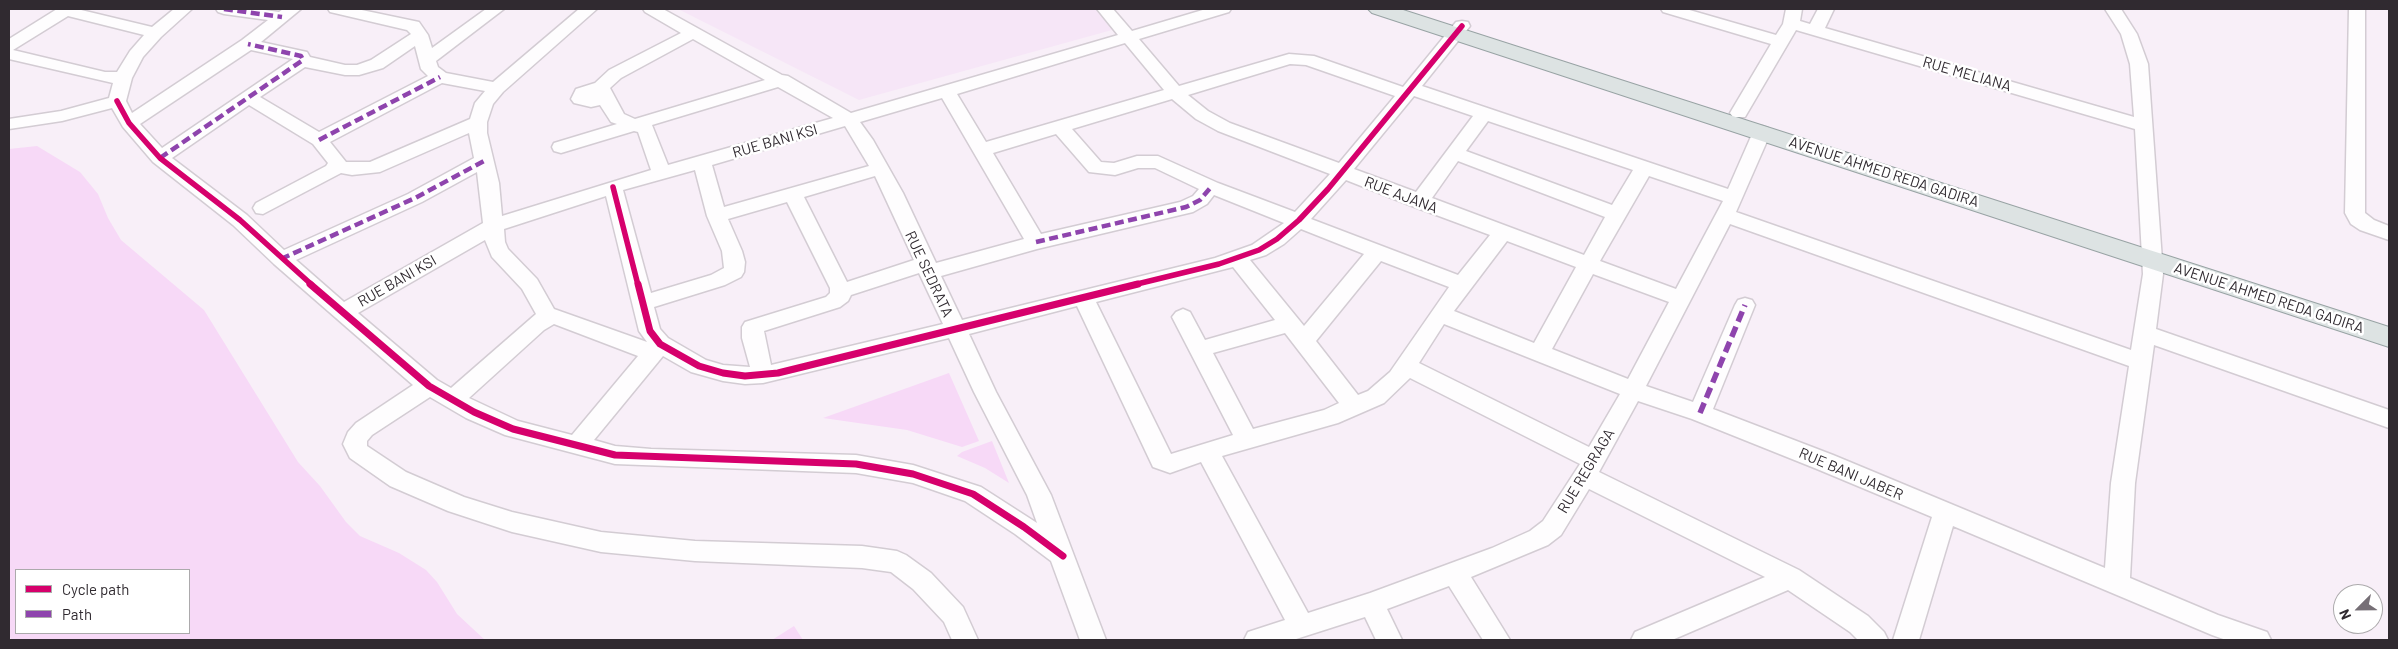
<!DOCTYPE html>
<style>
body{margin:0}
#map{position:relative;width:2398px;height:649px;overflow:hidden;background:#f8eff8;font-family:Barlow,sans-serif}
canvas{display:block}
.frame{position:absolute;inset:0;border:10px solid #302a30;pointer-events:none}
.legend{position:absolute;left:15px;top:569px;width:175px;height:65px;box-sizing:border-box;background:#fff;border:1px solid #acaaac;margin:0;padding:6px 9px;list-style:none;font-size:15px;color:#302a30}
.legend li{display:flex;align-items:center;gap:10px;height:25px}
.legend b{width:25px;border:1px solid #acaaac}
.north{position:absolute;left:2333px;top:584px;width:50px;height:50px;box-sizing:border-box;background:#fff;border:1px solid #acaaac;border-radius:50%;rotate:247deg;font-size:14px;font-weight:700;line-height:20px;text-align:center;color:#302a30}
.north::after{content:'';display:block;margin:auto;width:18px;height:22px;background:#766f76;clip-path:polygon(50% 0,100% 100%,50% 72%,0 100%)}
</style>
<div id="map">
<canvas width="2398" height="649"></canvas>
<div class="frame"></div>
<ul class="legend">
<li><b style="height:6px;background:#d6006c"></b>Cycle path</li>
<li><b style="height:6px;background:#8e44ad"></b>Path</li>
</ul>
<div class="north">N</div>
</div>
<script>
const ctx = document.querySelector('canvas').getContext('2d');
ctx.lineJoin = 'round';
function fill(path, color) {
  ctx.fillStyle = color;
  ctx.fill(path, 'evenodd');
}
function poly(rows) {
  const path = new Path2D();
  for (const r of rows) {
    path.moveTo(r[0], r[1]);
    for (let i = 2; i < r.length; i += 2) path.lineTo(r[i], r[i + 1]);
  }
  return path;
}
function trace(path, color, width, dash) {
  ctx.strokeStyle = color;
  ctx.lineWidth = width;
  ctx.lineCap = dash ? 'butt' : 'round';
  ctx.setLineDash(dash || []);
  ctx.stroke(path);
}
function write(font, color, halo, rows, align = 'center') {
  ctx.font = font + ' Barlow,sans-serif';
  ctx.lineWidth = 5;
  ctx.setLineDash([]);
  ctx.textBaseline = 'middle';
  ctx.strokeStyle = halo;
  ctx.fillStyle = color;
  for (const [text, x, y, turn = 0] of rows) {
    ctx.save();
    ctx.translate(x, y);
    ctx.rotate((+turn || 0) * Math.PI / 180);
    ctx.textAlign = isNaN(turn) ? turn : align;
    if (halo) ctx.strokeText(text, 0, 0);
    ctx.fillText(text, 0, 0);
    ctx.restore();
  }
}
fill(poly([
 [678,9,1095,9,1112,30,859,100]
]), '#f6e6f7');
fill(poly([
 [37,146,80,172,98,194,108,218,121,240,204,310,298,462,320,486,346,522,360,536,399,553,426,570,437,582,457,614,485,640,12,640,9,636,9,149],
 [189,570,189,633,16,633,16,570],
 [949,373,979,441,962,447,907,430,823,418],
 [992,441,1009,483,985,468,957,456,962,452],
 [794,626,803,640,772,640]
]), '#f7d9f7');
const minor = poly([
 [57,9,77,9,152,27,174,9,192,9,161,37,143,57,132,78,126,101,132,113,242,40,268,20,224,14,218,12,216,9,258,9,279,12,283,9,301,9,261,42,307,52,310,57,345,65,357,65,371,60,411,34,407,30,330,12,328,9,357,9,419,22,428,35,432,48,486,9,504,9,436,61,438,67,446,73,493,82,579,9,597,9,503,92,493,104,487,122,487,133,499,183,502,216,651,170,638,132,634,131,561,153,554,151,552,147,554,143,617,124,611,122,600,105,591,107,574,103,571,99,576,89,595,83,609,70,681,33,645,12,643,9,663,9,782,75,788,76,851,113,1118,35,1097,9,1113,9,1132,31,1206,9,1231,9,1229,12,1139,39,1179,86,1289,54,1314,56,1403,87,1456,22,1462,21,1468,22,1470,26,1422,86,1728,189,1753,132,1756,128,1762,126,1768,128,1771,132,1736,212,2131,350,2143,274,2135,129,1796,30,1745,117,1733,117,1730,113,1771,44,1663,12,1661,9,1686,9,1776,35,1783,24,1786,9,1802,9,1800,21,1810,24,1818,9,1834,9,1825,28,2134,117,2130,64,2121,34,2105,9,2121,9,2137,34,2148,64,2163,274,2156,329,2389,410,2389,428,2154,345,2135,483,2130,578,2218,615,2267,632,2271,640,2226,640,2212,635,1953,526,1919,640,1893,640,1932,517,1817,469,1692,419,1638,401,1599,472,1799,570,1868,616,1884,632,1888,640,1858,640,1850,632,1788,590,1672,640,1631,640,1635,632,1765,577,1589,489,1561,535,1548,545,1471,577,1510,640,1483,640,1449,586,1387,609,1402,640,1376,640,1365,617,1293,640,1244,640,1248,632,1285,620,1201,462,1170,473,1153,467,1077,306,969,334,996,392,1051,495,1106,640,1080,640,1051,561,1015,534,965,501,913,483,856,473,615,464,505,435,466,418,430,397,372,435,367,441,367,446,406,472,464,497,512,512,601,532,695,541,862,546,897,551,906,555,931,573,963,607,978,640,952,640,944,622,913,589,891,572,862,568,695,561,601,552,512,532,448,511,390,486,350,458,343,444,348,432,356,423,413,385,274,264,233,225,153,162,123,127,112,108,62,121,9,129,9,119,61,111,109,98,113,83,9,59,9,39,57,9],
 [68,16,144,35,130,51,117,72,105,72,13,50,68,16],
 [693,39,765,80,635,119,624,114,610,88,621,78,693,39],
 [1125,43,1164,90,986,142,957,94,1125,43],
 [415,46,421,69,428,76,319,132,260,97,305,67,345,75,359,75,383,68,415,46],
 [251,50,293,59,162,148,140,124,251,50],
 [1290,64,1306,65,1395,96,1339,163,1230,123,1208,111,1188,95,1290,64],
 [442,83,485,91,475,103,470,119,370,162,346,162,330,142,442,83],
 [778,87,833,118,668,165,652,125,778,87],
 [1414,96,1473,116,1416,192,1354,169,1414,96],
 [942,98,1024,239,936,263,903,193,873,140,860,122,942,98],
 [1172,99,1196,119,1218,131,1330,174,1295,212,1218,183,1158,156,1137,156,1114,163,1101,162,1072,129,1172,99],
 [249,105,313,144,328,163,326,166,256,203,253,208,256,213,263,214,341,173,352,175,380,172,469,133,474,158,408,194,284,250,247,215,172,158,249,105],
 [1488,121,1633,170,1612,205,1466,151,1488,121],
 [845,126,869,166,724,207,712,165,845,126],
 [1056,134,1089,172,1115,175,1138,168,1155,168,1199,189,1193,196,1180,202,1041,234,993,153,1056,134],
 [1458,161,1605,217,1584,255,1432,198,1458,161],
 [695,170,707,216,722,251,724,268,711,275,651,293,623,190,695,170],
 [477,172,483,223,344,302,296,260,422,202,477,172],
 [875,176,914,260,847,282,804,197,875,176],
 [1649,176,1723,201,1676,289,1600,261,1649,176],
 [1346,180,1412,206,1490,235,1458,275,1311,219,1346,180],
 [1214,195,1284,223,1252,245,1215,258,962,320,941,276,1037,249,1193,212,1207,204,1214,195],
 [606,196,639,331,647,342,554,309,537,279,508,249,505,242,504,229,606,196],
 [787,202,830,288,830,293,826,297,745,322,742,327,742,338,750,367,723,365,706,360,668,338,660,329,654,307,725,285,741,277,744,272,745,262,742,251,728,219,787,202],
 [1730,224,2129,366,2111,483,2105,568,1833,455,1713,409,1755,305,1752,300,1745,298,1738,300,1735,305,1693,402,1646,386,1730,224],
 [1301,229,1364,254,1304,326,1250,260,1266,255,1284,244,1301,229],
 [485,240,492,257,522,289,536,314,451,388,437,380,358,313,485,240],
 [1507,241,1576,267,1534,343,1454,311,1507,241],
 [1381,261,1449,287,1390,372,1368,391,1358,395,1316,341,1381,261],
 [1233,267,1275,320,1205,340,1190,312,1183,309,1176,312,1172,317,1233,435,1171,454,1096,302,1233,267],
 [919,273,943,324,771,365,764,331,840,307,848,301,851,295,919,273],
 [1593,274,1669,302,1628,379,1552,349,1593,274],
 [554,324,638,356,572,435,518,421,469,398,544,330,554,324],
 [1444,324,1620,394,1589,447,1419,363,1444,324],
 [1285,333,1339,403,1324,410,1253,429,1213,353,1285,333],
 [949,338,974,392,1027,495,1037,523,981,487,913,465,856,455,651,449,615,446,594,440,663,356,691,372,723,381,745,384,763,383,949,338],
 [1410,378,1580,464,1543,521,1530,531,1492,548,1370,593,1308,613,1222,456,1338,423,1384,403,1410,378],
 [2349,9,2365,9,2365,213,2374,220,2389,226,2389,240,2360,230,2351,224,2345,213,2349,9]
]);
const major = poly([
 [1368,9,1400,9,2389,327,2389,347,1372,13,1368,9]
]);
trace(minor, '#d3ccd3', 3);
trace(major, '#98a3a4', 2);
fill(minor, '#fefdfe');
fill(major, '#dde3e3');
trace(poly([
 [224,9,282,17],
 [319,140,440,77],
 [160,158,303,60,301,56,248,44],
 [1036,242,1186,207,1200,200,1211,187],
 [281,259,415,198,484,161]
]), '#8e44ad', 4.5, [9, 4.5]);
trace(poly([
 [1700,413,1745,305]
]), '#8e44ad', 5.5, [11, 5.5]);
trace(poly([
 [117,101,129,123,160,158,240,220,312,285],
 [613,187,638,285],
 [1133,285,1219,264,1259,250,1277,239,1299,220,1328,189,1462,26]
]), '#d6006c', 5.5);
trace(poly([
 [310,284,429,386,474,412,513,429,615,455,856,464,913,474,973,494,1024,527,1063,556],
 [638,284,650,331,660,344,699,366,723,373,745,376,778,373,1138,284]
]), '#d6006c', 7);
write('15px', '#302a30', '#fff', [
 ["RUE MELIANA",1967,74,16],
 ["RUE BANI KSI",775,141,-16],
 ["AVENUE AHMED REDA GADIRA",1884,172,18],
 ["RUE AJANA",1401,195,21],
 ["RUE SEDRATA",929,274,65],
 ["RUE BANI KSI",397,281,-30],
 ["AVENUE AHMED REDA GADIRA",2269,298,18],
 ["RUE REGRAGA",1586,471,-59],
 ["RUE BANI JABER",1851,474,23]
]);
</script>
